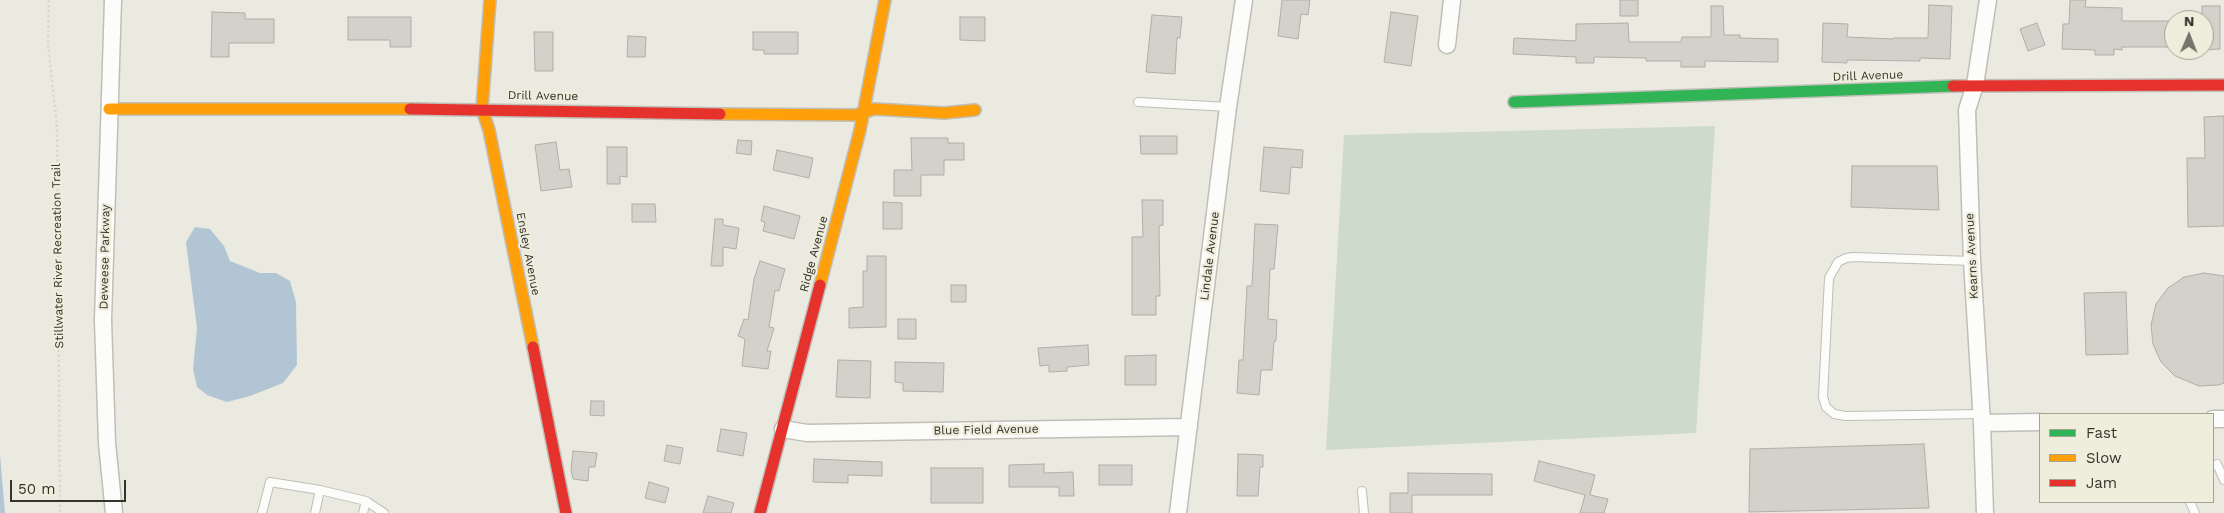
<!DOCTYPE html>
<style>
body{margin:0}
#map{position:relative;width:2224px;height:513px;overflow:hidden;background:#ebeae0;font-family:"Work Sans",sans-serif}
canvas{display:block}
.legend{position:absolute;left:2039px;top:413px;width:175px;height:90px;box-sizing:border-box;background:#efeddc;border:1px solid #a4a396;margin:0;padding:6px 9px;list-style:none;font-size:15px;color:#34332d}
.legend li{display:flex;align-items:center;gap:10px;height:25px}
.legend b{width:25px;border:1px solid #a4a396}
.north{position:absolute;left:2164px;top:10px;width:50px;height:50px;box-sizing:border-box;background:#efeddc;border:1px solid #a4a396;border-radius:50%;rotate:1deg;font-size:14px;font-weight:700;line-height:20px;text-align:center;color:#34332d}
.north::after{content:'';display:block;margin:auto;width:18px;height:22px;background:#74736c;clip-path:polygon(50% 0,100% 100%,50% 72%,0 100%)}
.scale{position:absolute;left:10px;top:480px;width:116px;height:22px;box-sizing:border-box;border:2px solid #34332d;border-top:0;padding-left:6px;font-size:15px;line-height:18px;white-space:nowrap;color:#34332d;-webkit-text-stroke:4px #efeddc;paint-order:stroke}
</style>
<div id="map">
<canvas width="2224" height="513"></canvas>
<ul class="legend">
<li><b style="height:6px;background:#30b455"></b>Fast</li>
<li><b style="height:6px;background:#ff9f0a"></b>Slow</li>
<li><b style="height:6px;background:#e5322d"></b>Jam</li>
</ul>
<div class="north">N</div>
<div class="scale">50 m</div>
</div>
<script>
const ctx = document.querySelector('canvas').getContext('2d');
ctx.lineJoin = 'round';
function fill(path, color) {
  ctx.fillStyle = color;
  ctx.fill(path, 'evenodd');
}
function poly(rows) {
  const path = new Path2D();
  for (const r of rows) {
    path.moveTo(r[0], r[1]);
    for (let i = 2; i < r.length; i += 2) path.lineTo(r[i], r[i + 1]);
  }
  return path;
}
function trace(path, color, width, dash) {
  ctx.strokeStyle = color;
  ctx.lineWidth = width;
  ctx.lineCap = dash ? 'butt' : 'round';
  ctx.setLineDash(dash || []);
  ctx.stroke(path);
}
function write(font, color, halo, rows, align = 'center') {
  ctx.font = font + ' "Work Sans",sans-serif';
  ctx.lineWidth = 4.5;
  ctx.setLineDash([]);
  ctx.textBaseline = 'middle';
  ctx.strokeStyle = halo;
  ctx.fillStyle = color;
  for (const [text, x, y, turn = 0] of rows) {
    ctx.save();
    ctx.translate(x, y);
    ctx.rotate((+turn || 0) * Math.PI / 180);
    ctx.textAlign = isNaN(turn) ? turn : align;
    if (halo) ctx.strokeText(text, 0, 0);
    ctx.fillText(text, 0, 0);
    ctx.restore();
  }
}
fill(poly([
 [1715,126,1696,433,1326,450,1344,135]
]), '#cedaca');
fill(poly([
 [195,227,210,229,224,246,230,261,260,273,276,273,290,281,296,302,297,365,283,383,250,396,227,402,207,395,197,387,193,369,197,328,186,242],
 [0,455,5,513,0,513]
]), '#b2c5d4');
const building = poly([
 [1282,0,1310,0,1308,15,1301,14,1298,39,1278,36,1282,0],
 [1620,0,1638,0,1638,16,1620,16,1620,0],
 [2070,0,2086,0,2085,7,2122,8,2122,21,2174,21,2174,47,2122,47,2122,50,2114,49,2114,55,2095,55,2095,50,2062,49,2063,24,2069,24,2070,0],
 [1929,5,1952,6,1950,59,1920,58,1920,61,1847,60,1847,63,1822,62,1823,23,1848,24,1847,37,1893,39,1893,38,1928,38,1929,5],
 [1711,6,1723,6,1724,35,1740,35,1740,38,1778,39,1778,62,1705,61,1705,67,1681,67,1681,61,1646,61,1646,58,1594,57,1594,63,1576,63,1576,57,1513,54,1514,38,1576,41,1576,24,1628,23,1629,42,1681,42,1682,37,1711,37,1711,6],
 [2202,6,2220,6,2220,49,2204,50,2204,20,2202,20,2202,6],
 [212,12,245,13,245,19,274,19,274,43,229,43,229,57,211,57,212,12],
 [1391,12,1418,16,1411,66,1384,62,1391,12],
 [1152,15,1182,17,1180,38,1177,38,1175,74,1146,72,1152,15],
 [348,17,411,17,411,47,390,47,390,40,348,40,348,17],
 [960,17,985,17,985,41,960,40,960,17],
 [2037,23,2045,45,2028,51,2020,29,2037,23],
 [534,32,553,32,553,71,535,71,534,32],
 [753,32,798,32,798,54,764,54,764,50,753,50,753,32],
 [628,36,646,37,645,57,627,57,628,36],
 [2224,116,2224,226,2188,227,2187,158,2205,158,2204,117,2224,116],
 [1140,136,1177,136,1177,154,1141,154,1140,136],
 [911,138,948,138,948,143,964,143,964,160,944,160,944,175,921,175,921,196,894,196,894,170,912,170,911,138],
 [738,140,752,141,751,155,736,153,738,140],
 [556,142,560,170,569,169,572,187,541,191,535,145,556,142],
 [607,147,627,147,627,177,620,176,620,184,607,184,607,147],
 [1264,147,1303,150,1302,168,1291,167,1289,194,1260,191,1264,147],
 [777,150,813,158,809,178,773,170,777,150],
 [1852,166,1937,166,1939,210,1851,207,1852,166],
 [1142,200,1163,200,1163,225,1159,226,1160,296,1156,296,1156,315,1132,315,1132,237,1143,237,1142,200],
 [883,202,902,203,902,229,883,229,883,202],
 [632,204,655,204,656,222,632,222,632,204],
 [764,206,800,216,794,239,763,231,765,222,761,221,764,206],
 [715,219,723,219,723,225,739,228,736,249,723,247,723,266,711,266,715,219],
 [1255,224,1278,225,1274,269,1270,269,1268,319,1277,320,1276,341,1274,341,1272,370,1261,370,1259,395,1237,393,1239,360,1243,360,1247,286,1252,286,1255,224],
 [867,256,886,256,886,327,849,328,849,308,863,307,863,271,867,271,867,256],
 [760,261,785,269,779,291,775,290,769,327,774,328,767,351,771,351,768,369,742,366,745,339,738,336,744,319,748,320,754,279,760,261],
 [2204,273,2224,276,2224,383,2219,385,2199,386,2175,376,2161,362,2153,344,2151,325,2156,304,2168,288,2184,277,2204,273],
 [951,285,966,285,966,302,951,302,951,285],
 [2126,292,2128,354,2086,355,2084,293,2126,292],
 [898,319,916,319,916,339,898,339,898,319],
 [1088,345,1089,365,1067,367,1067,371,1049,372,1049,365,1040,366,1038,348,1088,345],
 [1156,355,1156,385,1125,385,1125,356,1156,355],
 [838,360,871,361,870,398,836,397,838,360],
 [895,362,944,363,943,392,903,391,903,383,895,382,895,362],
 [591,401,604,401,604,416,590,415,591,401],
 [721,429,747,433,743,456,717,451,721,429],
 [1924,444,1929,508,1749,512,1750,449,1924,444],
 [667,445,683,448,680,464,664,461,667,445],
 [573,451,597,453,595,467,589,467,588,481,573,479,571,470,573,451],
 [1238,454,1263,455,1263,467,1260,467,1258,496,1237,496,1238,454],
 [814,459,882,462,882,476,848,475,848,483,813,482,814,459],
 [1539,461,1595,475,1590,495,1608,499,1604,513,1580,513,1585,495,1534,481,1539,461],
 [1044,464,1044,473,1073,472,1074,496,1059,496,1059,487,1009,487,1009,465,1044,464],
 [1099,465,1132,465,1132,485,1099,485,1099,465],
 [931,468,983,468,983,503,931,503,931,468],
 [1408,473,1492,474,1492,495,1412,495,1412,513,1390,513,1390,493,1408,493,1408,473],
 [649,482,669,488,665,503,645,498,649,482],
 [708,496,734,503,731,513,703,513,708,496]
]);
fill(building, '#d3d2ca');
trace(building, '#afaea7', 1);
const lane = poly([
 [1138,102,1228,107],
 [1972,261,1853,257,1846,258,1838,262,1829,278,1823,397,1826,407,1834,414,1846,416,1982,414],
 [2213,466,2217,464,2224,480],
 [1362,491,1364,513],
 [2190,502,2195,513],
 [262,513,270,482,320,490,366,501,384,513],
 [315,513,320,490],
 [363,513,366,501]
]);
const street = poly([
 [113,0,103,320,107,443,114,513],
 [1447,45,1452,0],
 [2213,419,2224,419],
 [1982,423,2040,422],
 [783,429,807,433,1189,427],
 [1178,513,1228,107,1244,0],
 [1985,513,1982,423,1972,261,1967,110,1975,85,1988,0]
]);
const fast = poly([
 [1514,102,1953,86]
]);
const slow = poly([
 [490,0,482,109,489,130,533,347],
 [109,109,410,109],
 [720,114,856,115,874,109,944,113,975,110],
 [820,285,860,130,885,0]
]);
const jam = poly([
 [1953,86,2224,85],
 [410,109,720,114],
 [533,347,566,513],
 [760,513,820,285]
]);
trace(lane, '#bfbeb7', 10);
trace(street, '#bfbeb7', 19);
trace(fast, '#bfbeb7', 14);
trace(slow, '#bfbeb7', 14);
trace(jam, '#bfbeb7', 14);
trace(poly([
 [49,0,48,44,57,126,60,513]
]), '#d8d8d5', 2.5, [2.5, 2.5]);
trace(lane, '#fcfcfa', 8);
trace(street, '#fcfcfa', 16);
trace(fast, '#30b455', 11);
trace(slow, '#ff9f0a', 11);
trace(jam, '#e5322d', 11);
write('12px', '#34332d', '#efeddc', [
 ["Drill Avenue",1868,76,-2],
 ["Drill Avenue",543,96,1],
 ["Ensley Avenue",528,254,79],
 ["Ridge Avenue",814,254,-75],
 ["Stillwater River Recreation Trail",58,256,-91],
 ["Lindale Avenue",1210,256,-83],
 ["Kearns Avenue",1972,256,-93],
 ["Deweese Parkway",105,257,-89],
 ["Blue Field Avenue",986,430,-1]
]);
</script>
